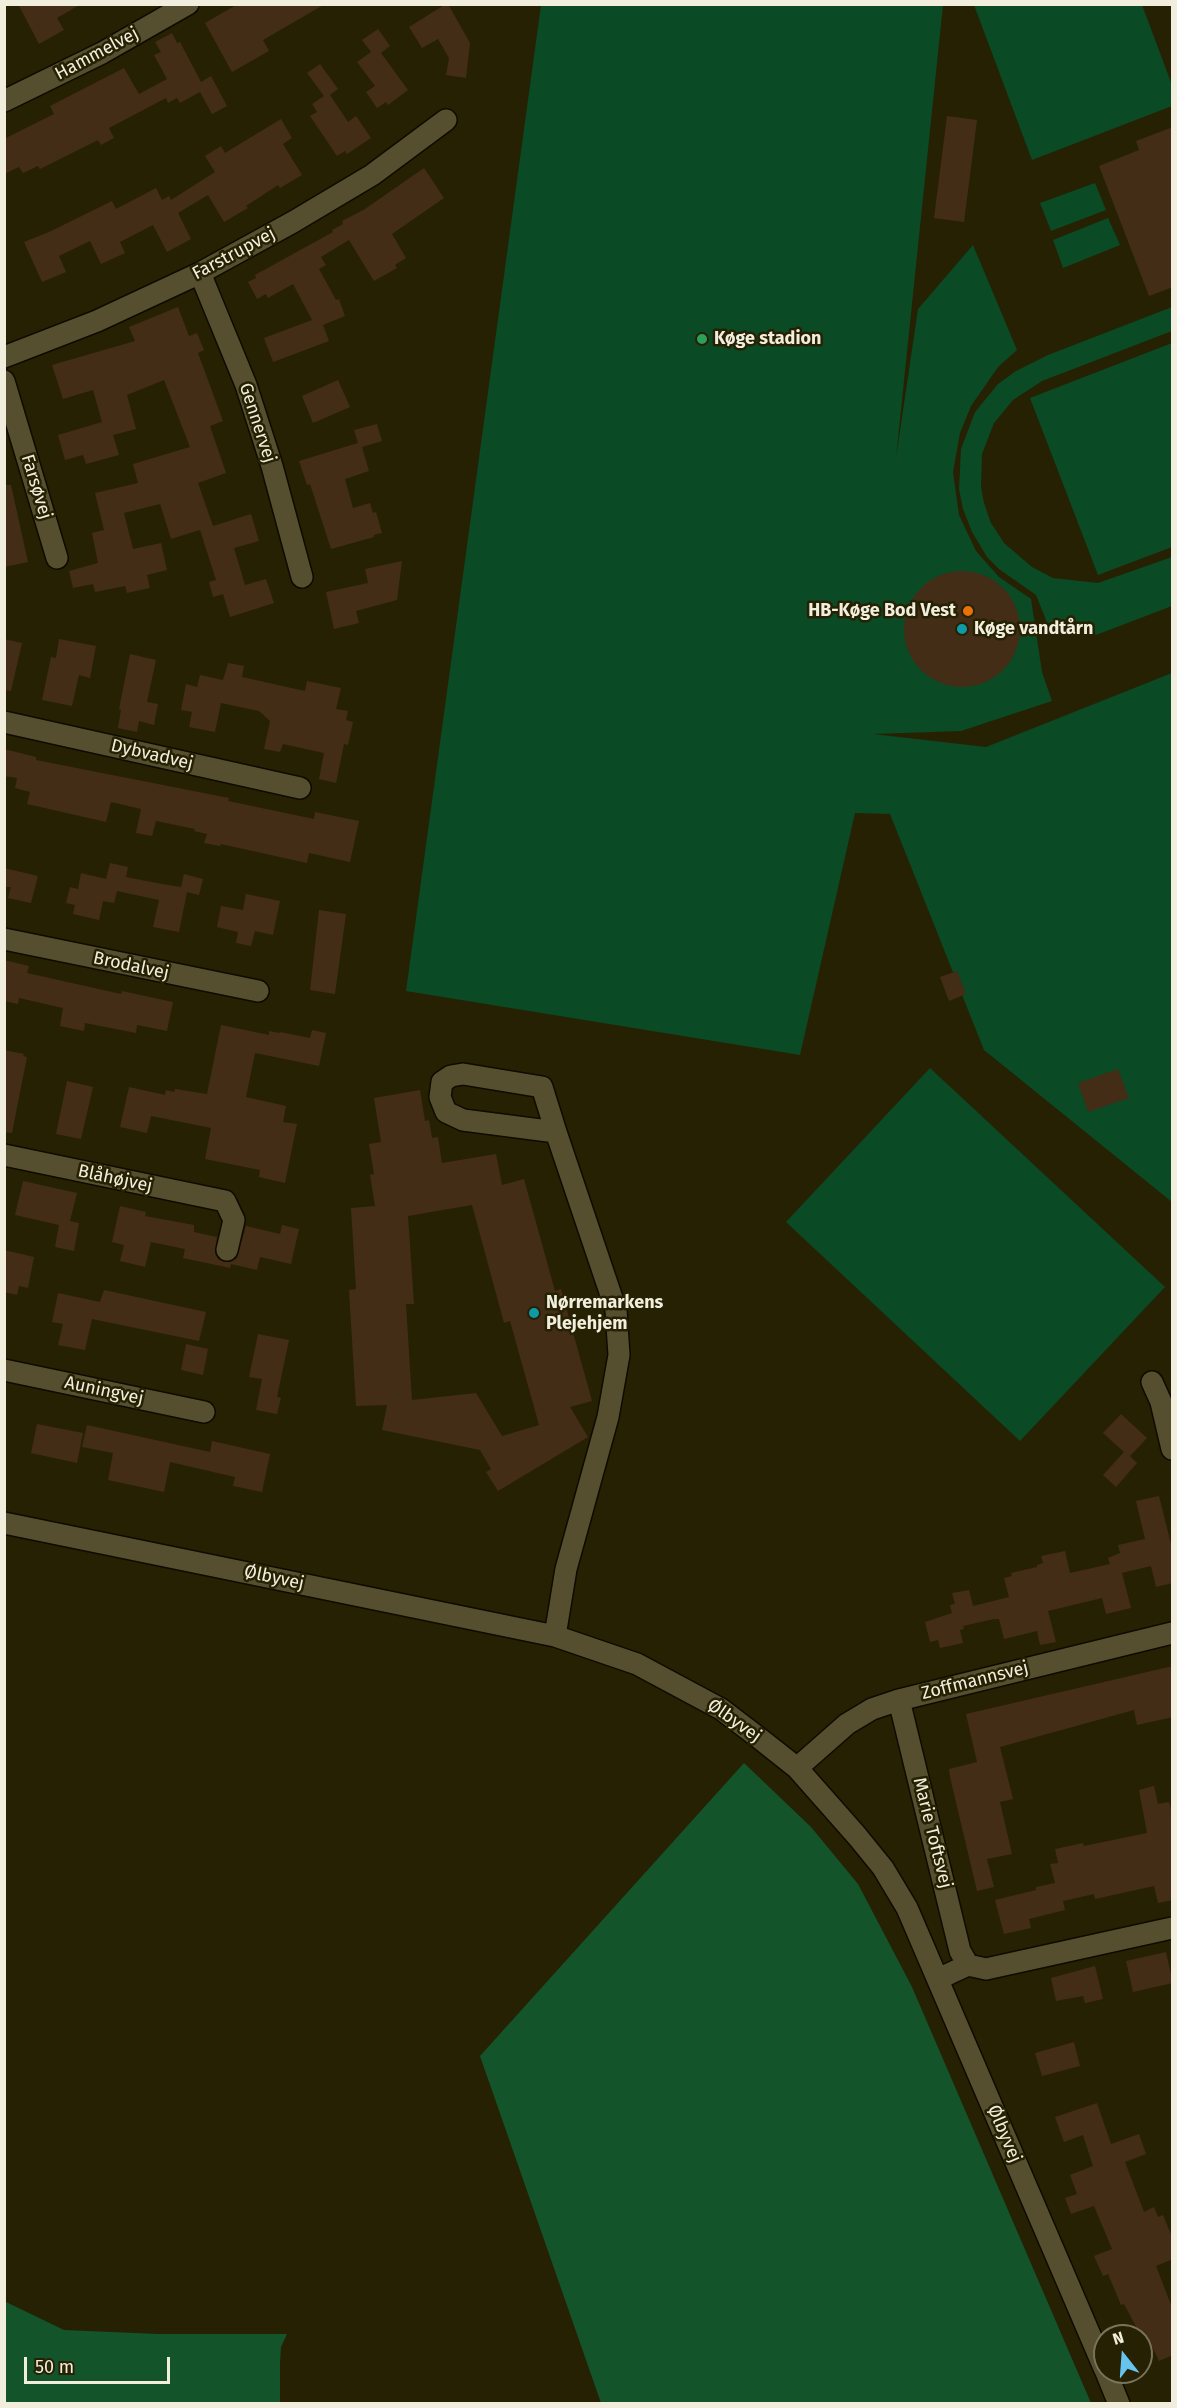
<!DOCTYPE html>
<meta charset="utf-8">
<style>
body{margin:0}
#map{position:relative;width:1177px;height:2408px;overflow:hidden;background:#272103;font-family:"Fira Sans",sans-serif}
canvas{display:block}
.frame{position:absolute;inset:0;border:6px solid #f1eedd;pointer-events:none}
.north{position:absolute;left:1093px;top:2324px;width:60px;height:60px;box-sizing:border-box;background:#272103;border:2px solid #78735a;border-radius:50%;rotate:343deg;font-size:16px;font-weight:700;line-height:24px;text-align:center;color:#f1eedd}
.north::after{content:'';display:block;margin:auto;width:21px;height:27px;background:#67c4ef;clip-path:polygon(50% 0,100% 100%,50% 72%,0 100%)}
.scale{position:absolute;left:24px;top:2357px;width:146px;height:27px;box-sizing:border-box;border:3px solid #f1eedd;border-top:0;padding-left:8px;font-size:18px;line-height:21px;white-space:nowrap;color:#f1eedd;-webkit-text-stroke:4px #272103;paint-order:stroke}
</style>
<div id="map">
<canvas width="1177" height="2408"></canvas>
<div class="frame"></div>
<div class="north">N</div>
<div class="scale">50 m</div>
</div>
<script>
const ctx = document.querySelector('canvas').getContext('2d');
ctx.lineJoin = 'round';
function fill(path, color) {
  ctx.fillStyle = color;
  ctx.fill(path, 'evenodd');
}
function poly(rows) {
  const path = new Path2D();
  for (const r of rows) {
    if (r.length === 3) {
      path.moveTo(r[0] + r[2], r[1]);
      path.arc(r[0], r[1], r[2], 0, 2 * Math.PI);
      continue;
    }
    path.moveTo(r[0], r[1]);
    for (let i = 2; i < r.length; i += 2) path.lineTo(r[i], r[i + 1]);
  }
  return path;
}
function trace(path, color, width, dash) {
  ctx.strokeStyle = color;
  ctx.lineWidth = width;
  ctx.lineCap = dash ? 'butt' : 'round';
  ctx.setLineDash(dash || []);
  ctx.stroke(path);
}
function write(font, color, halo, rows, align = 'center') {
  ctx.font = font + ' "Fira Sans",sans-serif';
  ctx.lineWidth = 5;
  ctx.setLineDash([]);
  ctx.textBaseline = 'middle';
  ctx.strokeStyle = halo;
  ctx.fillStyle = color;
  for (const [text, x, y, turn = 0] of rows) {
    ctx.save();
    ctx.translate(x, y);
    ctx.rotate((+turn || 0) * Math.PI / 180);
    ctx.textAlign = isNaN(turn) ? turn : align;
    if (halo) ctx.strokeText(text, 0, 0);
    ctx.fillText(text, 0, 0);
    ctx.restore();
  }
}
fill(poly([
 [541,5,943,5,896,458,918,309,973,245,1017,350,998,367,971,406,960,433,953,472,959,515,976,551,999,577,1031,599,1042,672,1052,701,961,731,873,734,986,747,1172,673,1172,1202,984,1050,890,814,855,813,800,1055,406,991],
 [974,5,1142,5,1172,85,1172,106,1032,160],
 [1095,183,1106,210,1051,231,1040,203],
 [1108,218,1120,245,1063,268,1053,240],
 [1172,307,1172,331,1042,381,1013,400,994,423,982,454,981,487,984,503,991,523,1004,543,1032,567,1053,578,1098,583,1172,557,1172,606,1096,635,1090,621,1052,635,1036,595,999,569,987,557,972,532,963,509,959,489,961,449,975,412,998,384,1016,371,1048,355],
 [1172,343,1172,547,1098,575,1030,398],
 [930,1068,1165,1287,1020,1441,786,1222]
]), '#0a4a24');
fill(poly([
 [744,1763,811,1827,858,1884,912,1987,1091,2403,601,2403,480,2056],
 [4,2301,64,2330,158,2334,287,2334,281,2347,280,2362,280,2403,5,2403]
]), '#13542b');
fill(poly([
 [18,4,81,4,57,18,64,30,39,44],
 [238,4,325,4,263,40,269,51,232,72,205,23],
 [446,4,448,4,470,43,466,78,446,75,449,58,438,39,422,48,409,27],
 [378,29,390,46,381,53,408,90,388,105,386,102,377,108,366,92,375,86,357,62,371,52,362,40],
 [172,33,177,43,180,42,201,82,211,76,227,106,212,114,200,92,180,103,177,98,168,103,166,98,109,128,114,138,101,145,98,140,40,169,38,166,23,173,19,167,4,174,4,139,54,114,50,106,124,68,139,94,167,79,154,55,161,52,155,42],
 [320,64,338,89,330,95,348,122,356,116,371,138,347,154,345,151,337,156,310,116,317,112,312,104,324,96,307,73],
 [947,116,977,120,964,222,934,218],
 [281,119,292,138,283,144,302,175,280,188,278,185,246,206,248,208,224,222,208,195,178,213,191,239,167,252,153,225,120,242,125,253,101,264,90,241,59,256,66,272,42,282,24,242,49,232,112,201,116,209,156,188,162,200,169,196,171,200,215,172,205,156,221,146,225,153],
 [1173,127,1173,287,1149,296,1099,166,1139,150,1136,141],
 [424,168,444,198,392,234,406,258,395,265,397,268,374,281,349,240,321,257,326,265,319,269,336,300,339,299,345,316,323,325,329,341,273,362,264,338,312,320,293,284,268,298,266,294,257,299,248,282,256,278,255,275,333,232,332,230,343,224,342,221,365,209],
 [178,307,189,336,197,333,204,350,198,353,223,421,210,426,226,473,198,483,213,526,251,514,259,541,234,548,245,585,266,579,274,603,230,617,223,594,213,597,209,582,216,580,200,530,203,529,171,539,160,504,124,513,133,549,161,543,167,570,147,575,150,588,127,593,125,586,95,592,93,584,73,588,69,571,98,563,92,533,104,530,95,493,138,483,133,464,190,447,164,380,127,395,136,429,113,435,119,455,86,464,83,455,65,460,58,435,102,422,93,390,63,399,52,365,135,341,129,327],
 [338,380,350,407,313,423,302,396],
 [377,424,382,441,362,447,369,471,345,479,353,508,370,503,373,513,376,512,382,533,374,535,374,537,331,549,310,484,307,485,299,461,358,443,354,430],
 [4,485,11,485,28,562,4,567],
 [402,561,397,600,356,611,359,623,334,629,326,592,368,583,365,569],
 [962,629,58],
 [4,639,22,643,11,691,4,690],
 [59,639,96,646,90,678,79,675,72,706,42,700,51,657,56,658],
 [130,654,156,660,147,702,158,704,154,725,139,721,137,732,118,728,121,710,119,709],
 [228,663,244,666,242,677,305,691,307,681,341,688,336,709,348,711,346,720,353,722,348,745,344,744,336,783,319,779,324,753,283,744,280,752,264,749,270,721,259,711,221,703,215,732,189,727,192,712,181,710,186,684,197,687,200,675,223,680],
 [4,749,36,757,36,760,229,798,228,801,314,819,315,812,359,821,350,862,309,853,307,863,221,844,220,846,204,843,207,834,194,831,195,829,156,821,152,836,136,833,141,809,111,802,106,822,27,804,30,792,15,788,17,778,4,776],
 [110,863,128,867,126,877,162,884,181,887,184,874,203,879,199,895,187,892,179,932,153,927,159,900,117,891,114,903,103,901,99,920,73,914,75,905,66,903,70,887,78,889,81,873,106,879],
 [4,868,38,876,31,903,8,898,11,887,4,887],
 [246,894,280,901,273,935,255,931,251,946,236,943,238,932,217,927,221,906,243,910],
 [319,910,346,914,335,994,310,990],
 [4,960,29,966,27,973,121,994,122,991,173,1002,167,1031,137,1025,136,1033,85,1023,84,1031,60,1026,63,1008,19,998,18,1004,4,1001],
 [957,971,966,994,949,1001,940,977],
 [221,1025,269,1035,269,1031,279,1033,280,1032,310,1038,312,1030,326,1033,319,1066,255,1053,246,1097,286,1106,283,1122,297,1124,285,1183,259,1177,260,1170,205,1159,211,1128,151,1116,147,1133,120,1127,129,1087,165,1095,166,1090,174,1092,175,1089,207,1094],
 [4,1050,24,1054,23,1056,27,1057,12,1133,4,1132],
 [1118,1069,1129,1098,1088,1112,1078,1083],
 [67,1081,93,1087,81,1139,56,1134],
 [420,1090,425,1121,429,1120,432,1138,438,1137,442,1163,496,1154,502,1185,524,1179,555,1291,561,1289,592,1401,570,1407,588,1437,498,1491,486,1472,491,1469,480,1450,382,1430,387,1405,356,1406,349,1290,356,1289,351,1208,375,1206,370,1175,374,1174,369,1144,381,1142,374,1098],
 [472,1205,504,1323,510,1321,539,1425,502,1436,476,1393,412,1400,406,1304,414,1304,408,1216],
 [23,1181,77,1193,70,1221,79,1223,74,1251,55,1247,59,1225,15,1215],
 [120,1206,146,1212,145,1216,194,1225,194,1232,217,1237,215,1254,219,1260,225,1262,231,1262,237,1258,246,1226,280,1234,282,1225,299,1229,291,1264,260,1257,257,1270,231,1264,230,1268,183,1258,185,1249,151,1242,145,1267,120,1261,124,1245,112,1242],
 [4,1250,34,1257,28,1288,19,1286,17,1295,4,1292],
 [104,1290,206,1312,199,1341,92,1319,85,1350,58,1345,63,1324,52,1322,58,1293,100,1302],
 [258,1334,289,1340,277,1397,281,1398,277,1414,256,1410,262,1379,249,1377],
 [186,1344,208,1349,203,1375,181,1370],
 [1121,1414,1147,1438,1130,1456,1137,1463,1116,1487,1103,1475,1124,1452,1103,1433],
 [37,1424,83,1433,77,1463,31,1453],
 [87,1425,210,1452,212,1441,270,1454,262,1492,233,1486,235,1477,170,1462,164,1492,108,1480,113,1453,82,1447],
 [1159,1496,1173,1552,1173,1583,1156,1587,1151,1566,1122,1573,1131,1608,1106,1614,1102,1598,1048,1611,1056,1642,1040,1645,1037,1631,1004,1639,999,1619,994,1619,963,1626,964,1629,960,1630,963,1643,940,1648,938,1640,930,1642,925,1622,952,1613,950,1605,955,1604,952,1593,969,1590,973,1606,1009,1597,1004,1578,1012,1576,1011,1573,1037,1567,1037,1565,1043,1563,1041,1556,1065,1551,1070,1573,1110,1564,1108,1558,1120,1553,1118,1545,1145,1539,1136,1501],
 [1173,1666,1173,1717,1137,1725,1134,1710,1000,1747,1013,1799,1000,1802,1012,1854,987,1859,994,1887,977,1891,950,1777,949,1769,977,1762,966,1714],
 [1154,1786,1158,1804,1169,1802,1173,1817,1173,1900,1158,1903,1154,1886,1095,1899,1094,1894,1063,1901,1065,1910,1029,1919,1031,1928,1004,1934,995,1900,1036,1890,1036,1887,1055,1883,1050,1864,1058,1863,1055,1849,1083,1843,1084,1846,1147,1833,1139,1790],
 [1166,1952,1173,1983,1133,1992,1126,1961],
 [1095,1966,1103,1999,1085,2003,1083,1996,1056,2001,1051,1978],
 [1074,2042,1080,2066,1042,2076,1035,2053],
 [1097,2103,1111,2144,1139,2134,1146,2154,1125,2162,1144,2212,1154,2207,1158,2217,1163,2215,1173,2239,1173,2259,1156,2266,1173,2310,1173,2355,1159,2361,1148,2338,1142,2341,1141,2336,1124,2304,1121,2305,1108,2274,1103,2276,1094,2256,1112,2249,1094,2206,1071,2214,1065,2198,1077,2194,1070,2175,1093,2166,1083,2135,1064,2142,1055,2117]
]), '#432d16');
const minor = poly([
 [4,101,102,53,188,4],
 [200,273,246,385,272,466,302,577],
 [4,357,97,321,200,273,293,222,372,175,446,120],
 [4,381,57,558],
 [4,722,300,788],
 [4,939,258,991],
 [4,1155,225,1201,234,1220,227,1250],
 [4,1370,204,1412],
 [1152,1382,1161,1402,1172,1449],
 [4,1523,555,1636,637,1664,721,1709,759,1738,797,1768,857,1836,883,1868,907,1908,1105,2370],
 [555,1636,566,1569,608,1417,619,1355,616,1310,556,1132,463,1120,446,1112,440,1097,442,1082,451,1076,463,1074,542,1087,556,1132],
 [899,1700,960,1951,968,1965],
 [797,1768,847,1724,872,1709,899,1700,1172,1633],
 [938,1979,968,1965,986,1969,1172,1928],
 [1106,2372,1119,2404]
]);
trace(minor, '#0f0b00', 24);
trace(minor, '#554f30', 21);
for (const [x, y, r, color] of [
 [702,339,6,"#2e9e5b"],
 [968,611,6,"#e8710a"],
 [962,629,6,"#0f9aa8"],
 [534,1313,6,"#0f9aa8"]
]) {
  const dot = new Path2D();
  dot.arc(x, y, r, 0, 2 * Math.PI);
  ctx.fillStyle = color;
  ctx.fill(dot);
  trace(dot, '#272103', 2);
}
write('18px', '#f1eedd', '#272103', [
 ["Hammelvej",97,54,-28],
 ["Farstrupvej",234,254,-28],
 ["Gennervej",257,423,72],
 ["Farsøvej",36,487,73],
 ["Dybvadvej",152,755,13],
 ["Brodalvej",131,966,12],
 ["Blåhøjvej",115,1179,12],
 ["Auningvej",104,1391,12],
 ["Ølbyvej",274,1578,12],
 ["Zoffmannsvej",975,1681,-14],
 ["Ølbyvej",734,1721,35],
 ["Marie Toftsvej",932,1833,76],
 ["Ølbyvej",1004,2134,67]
]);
write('bold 18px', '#f1eedd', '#272103', [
 ["Køge stadion",714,339],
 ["HB-Køge Bod Vest",956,611,"right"],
 ["Køge vandtårn",974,629],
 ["Nørremarkens",546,1303],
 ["Plejehjem",546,1324]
], 'left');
</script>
